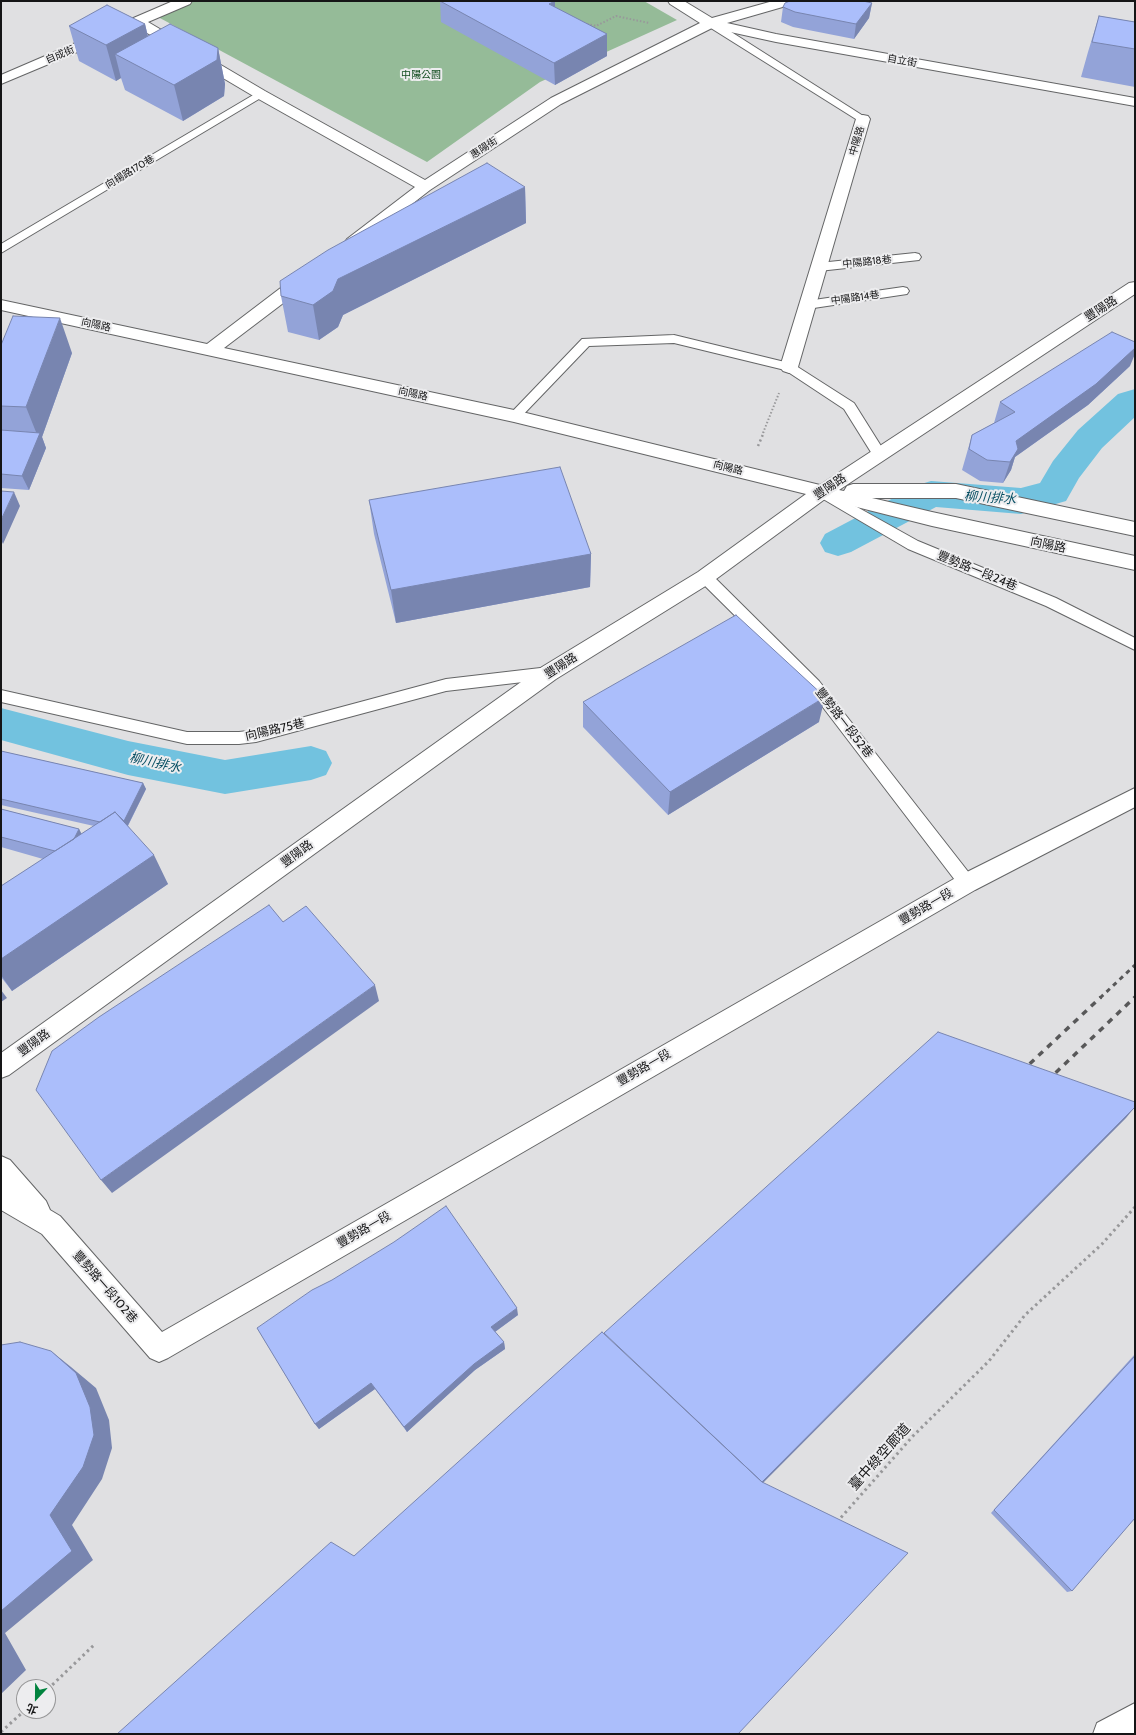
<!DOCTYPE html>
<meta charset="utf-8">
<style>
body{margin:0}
#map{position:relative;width:1136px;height:1735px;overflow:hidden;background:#e0e0e2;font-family:Cabin,"Noto Sans TC",sans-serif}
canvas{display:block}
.frame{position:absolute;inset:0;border:2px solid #151516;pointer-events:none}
.north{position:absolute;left:16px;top:1679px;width:40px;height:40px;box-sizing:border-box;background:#ededef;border:1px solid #979798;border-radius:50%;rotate:202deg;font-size:11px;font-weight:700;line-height:16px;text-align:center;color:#151516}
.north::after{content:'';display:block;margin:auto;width:14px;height:18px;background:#01833e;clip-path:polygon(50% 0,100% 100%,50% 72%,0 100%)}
</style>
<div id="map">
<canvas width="1136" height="1735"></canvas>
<div class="frame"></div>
<div class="north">北</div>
</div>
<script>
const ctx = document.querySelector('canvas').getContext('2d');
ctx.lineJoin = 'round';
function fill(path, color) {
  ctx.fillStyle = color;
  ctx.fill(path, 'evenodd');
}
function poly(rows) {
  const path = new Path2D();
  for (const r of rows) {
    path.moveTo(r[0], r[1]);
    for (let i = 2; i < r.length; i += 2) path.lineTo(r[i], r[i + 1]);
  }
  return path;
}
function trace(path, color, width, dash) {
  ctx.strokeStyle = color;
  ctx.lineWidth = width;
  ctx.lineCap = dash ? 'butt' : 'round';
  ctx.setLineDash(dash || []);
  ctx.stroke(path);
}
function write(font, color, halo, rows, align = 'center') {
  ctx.font = font + ' Cabin,"Noto Sans TC",sans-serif';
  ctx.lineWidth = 4;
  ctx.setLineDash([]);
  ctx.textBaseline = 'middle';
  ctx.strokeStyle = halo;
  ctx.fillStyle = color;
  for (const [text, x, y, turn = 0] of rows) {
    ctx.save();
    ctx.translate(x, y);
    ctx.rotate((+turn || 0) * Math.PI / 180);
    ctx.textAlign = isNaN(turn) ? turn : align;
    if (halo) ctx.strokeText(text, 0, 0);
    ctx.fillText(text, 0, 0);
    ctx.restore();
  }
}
fill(poly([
 [195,1,644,1,677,20,540,82,427,162,158,17]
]), '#95bb98');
fill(poly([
 [1135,389,1135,417,1102,448,1079,478,1066,501,1021,514,936,507,851,552,838,556,825,552,820,543,825,534,918,485,931,481,1021,488,1040,483,1053,461,1078,430,1118,394,1135,389],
 [1,708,128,741,225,760,311,746,326,751,332,763,326,775,311,780,225,794,128,775,1,740,1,708]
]), '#72c2df');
const lane = poly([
 [710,20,714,21,868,119,863,122,859,121,706,25,705,23,710,20],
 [260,91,265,94,264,96,1,253,1,244,260,91],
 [915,253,919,254,921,257,919,260,819,271,815,270,813,267,815,264,819,263,915,253],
 [903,287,907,288,909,291,907,294,807,309,803,308,801,305,803,302,807,301,903,287],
 [674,335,793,364,854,403,886,454,884,457,879,459,874,457,844,409,785,370,674,343,589,346,519,419,514,420,509,419,508,416,582,339,674,335],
 [823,488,918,541,1056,598,1135,638,1135,650,1046,606,908,549,818,496,816,493,818,490,823,488],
 [705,572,710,573,819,681,973,878,975,883,973,888,967,890,961,888,809,689,700,581,698,577,700,573,705,572],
 [549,667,554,669,556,673,554,677,549,679,446,691,256,742,239,744,187,744,1,702,1,690,187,732,239,732,256,730,446,679,549,667]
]);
const street = poly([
 [173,1,192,1,190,4,148,22,265,91,425,180,551,98,700,23,670,4,668,1,684,1,712,18,773,1,795,1,793,4,727,23,776,34,1135,98,1135,106,776,42,712,28,561,104,430,190,359,245,353,247,347,245,345,242,347,239,415,187,255,97,137,27,1,84,1,75,173,1],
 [863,115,868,116,870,119,798,367,795,371,789,373,783,371,780,367,856,119,858,116,863,115],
 [305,273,311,274,313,278,311,282,224,348,514,410,820,485,1129,283,1135,282,1135,294,839,490,844,491,847,486,853,484,956,484,1135,522,1135,536,956,498,872,498,932,512,1135,556,1135,570,932,526,825,499,712,582,556,679,9,1075,1,1078,1,1053,542,667,698,572,806,494,514,422,1,310,1,300,207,344,299,274,305,273],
 [1135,788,1135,807,975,890,168,1358,159,1362,150,1358,42,1234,1,1210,1,1156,10,1160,46,1201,50,1210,60,1216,162,1332,959,876,1135,788],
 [1135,1703,1135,1734,1093,1734,1097,1723,1135,1703]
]);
trace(lane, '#646566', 2);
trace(street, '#646566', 2);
trace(poly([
 [587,24,596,26,616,16,649,23],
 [763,433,779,393]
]), '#98989a', 2, [1.5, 2]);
trace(poly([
 [758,446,764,432]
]), '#98989a', 2.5, [2, 3]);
trace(poly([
 [837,1522,913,1436,989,1361,1025,1315,1102,1244,1135,1207],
 [48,1689,94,1645],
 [1,1732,24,1711]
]), '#98989a', 3, [2.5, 3.5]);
fill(lane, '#fff');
fill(street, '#fff');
trace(poly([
 [1100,998,1135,965]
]), '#585859', 3, [4.5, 4.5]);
trace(poly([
 [1021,1072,1101,997],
 [1047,1081,1135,997]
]), '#585859', 3.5, [6, 6]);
fill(poly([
 [440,1,555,7,607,34,607,56,555,85,441,22],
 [872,3,869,18,854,39,793,27,781,22,783,7],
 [1099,16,1135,22,1135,87,1081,77,1088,52],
 [145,24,148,36,218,48,225,84,224,96,183,121,125,90,121,78,116,81,79,61,69,26],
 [525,187,526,223,343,315,338,327,319,340,288,332,281,296],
 [1,345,72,353,42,437,46,448,29,490,1,488],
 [1130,366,1088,405,1015,457,1011,470,1003,483,980,481,962,470,972,435,994,423,1000,402],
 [369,500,591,554,590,587,396,623,374,534],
 [583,702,819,722,668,815,583,727],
 [1,751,143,783,146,789,128,826,168,884,12,991,1,977,1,886,43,859,1,847,1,809,79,829,81,834,94,826,1,805],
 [518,1315,495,1332,504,1342,505,1349,475,1370,407,1432,375,1389,319,1429,315,1424,257,1328],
 [1135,1354,1135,1518,1072,1591,1067,1592,991,1513]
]), '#93a3d8');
fill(poly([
 [555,1,555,22,549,4],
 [872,3,869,18,854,39,856,24],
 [145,24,153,60,115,54,121,78,116,81,106,45],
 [607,34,607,56,555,85,554,63],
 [218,48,225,84,224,96,183,121,174,85],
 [525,187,526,223,343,315,338,327,319,340,313,305,338,279],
 [60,318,72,353,42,437,46,448,29,490,22,476,38,437,26,407],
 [1135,348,1135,354,1130,366,1088,405,1015,457,1011,470,1003,483,1010,462,1016,441],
 [14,492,20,506,3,544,1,540,1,520],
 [591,554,590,587,396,623,391,590],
 [825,697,819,722,668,815,670,792],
 [143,783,146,789,124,833,121,826],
 [79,829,86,842,65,854],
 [154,855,168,884,12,991,1,975,1,959],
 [375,985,379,1001,112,1193,101,1180],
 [1,990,7,998,1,1002],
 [1135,1107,1126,1118,756,1490,761,1483],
 [517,1308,518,1315,492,1334,491,1327],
 [504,1342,505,1349,475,1370,407,1432,404,1427,474,1364],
 [51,1351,71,1367,96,1388,109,1420,112,1448,102,1479,72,1525,93,1560,5,1633,26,1670,1,1694,1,1611,50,1515],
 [371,1383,375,1389,319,1429,315,1424]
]), '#7885b0');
const building = poly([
 [440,1,555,1,549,4,607,34,554,63,440,1],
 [790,1,863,1,872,3,856,24,795,12,783,7,785,3,790,1],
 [107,5,145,24,106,45,69,26,107,5],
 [1099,16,1135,22,1135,49,1092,42,1099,16],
 [170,24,218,48,217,60,174,85,115,54,170,24],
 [487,163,525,187,338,279,333,291,313,305,281,296,280,281,328,250,487,163],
 [13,316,60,318,26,407,1,406,1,345,13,316],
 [1112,332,1135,342,1135,348,1096,384,1016,441,1018,449,1010,462,987,460,969,449,972,435,1015,412,1000,402,1112,332],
 [1,430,40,433,22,476,1,474,1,430],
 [560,467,591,554,391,590,369,500,560,467],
 [1,491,14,492,1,520,1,491],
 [736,615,825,697,670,792,583,702,736,615],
 [1,751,143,783,124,821,115,812,100,822,1,799,1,751],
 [1,809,79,829,74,839,55,851,1,837,1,809],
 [115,812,154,855,1,959,1,886,115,812],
 [269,905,283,922,306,906,375,985,101,1180,36,1090,52,1051,99,1017,269,905],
 [938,1032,1135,1102,1135,1107,762,1482,604,1333,938,1032],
 [446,1206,517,1308,491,1327,504,1342,474,1364,404,1427,371,1383,315,1424,257,1328,312,1290,332,1280,394,1242,446,1206],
 [602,1332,762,1482,908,1553,738,1734,117,1734,331,1542,354,1556,602,1332],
 [20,1342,51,1351,76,1373,90,1407,94,1435,83,1467,50,1515,72,1551,1,1611,1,1345,20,1342],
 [1135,1356,1135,1518,1072,1591,994,1510,1135,1356]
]);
fill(building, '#abbefb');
trace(building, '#7885b0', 1);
write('10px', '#151516', '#ededef', [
 ["自成街",60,55,-23],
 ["自立街",902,61,10],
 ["中陽路",857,141,-73],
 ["惠陽街",484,148,-33],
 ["向楊路170巷",130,172,-31],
 ["中陽路18巷",867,262,-6],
 ["中陽路14巷",855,298,-8],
 ["向陽路",96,325,12],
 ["向陽路",413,394,12],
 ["向陽路",728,468,14]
]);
write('10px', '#114c1f', '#ededef', [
 ["中陽公園",421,75]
]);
write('12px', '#151516', '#ededef', [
 ["豐陽路",1101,309,-33],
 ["豐陽路",830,487,-34],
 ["向陽路",1048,545,12],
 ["豐勢路一段24巷",977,571,22],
 ["豐陽路",561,666,-33],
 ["豐勢路一段52巷",844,723,52],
 ["向陽路75巷",275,730,-13],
 ["豐陽路",297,854,-36],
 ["豐勢路一段",926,907,-30],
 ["豐陽路",34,1043,-36],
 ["豐勢路一段",644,1068,-30],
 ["豐勢路一段",364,1230,-30],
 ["豐勢路一段102巷",105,1287,49]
]);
write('italic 13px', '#064e62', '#ededef', [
 ["柳川排水",990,498,4],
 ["柳川排水",155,763,12]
]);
write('14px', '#151516', '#ededef', [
 ["臺中綠空廊道",880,1457,-48]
]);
</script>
